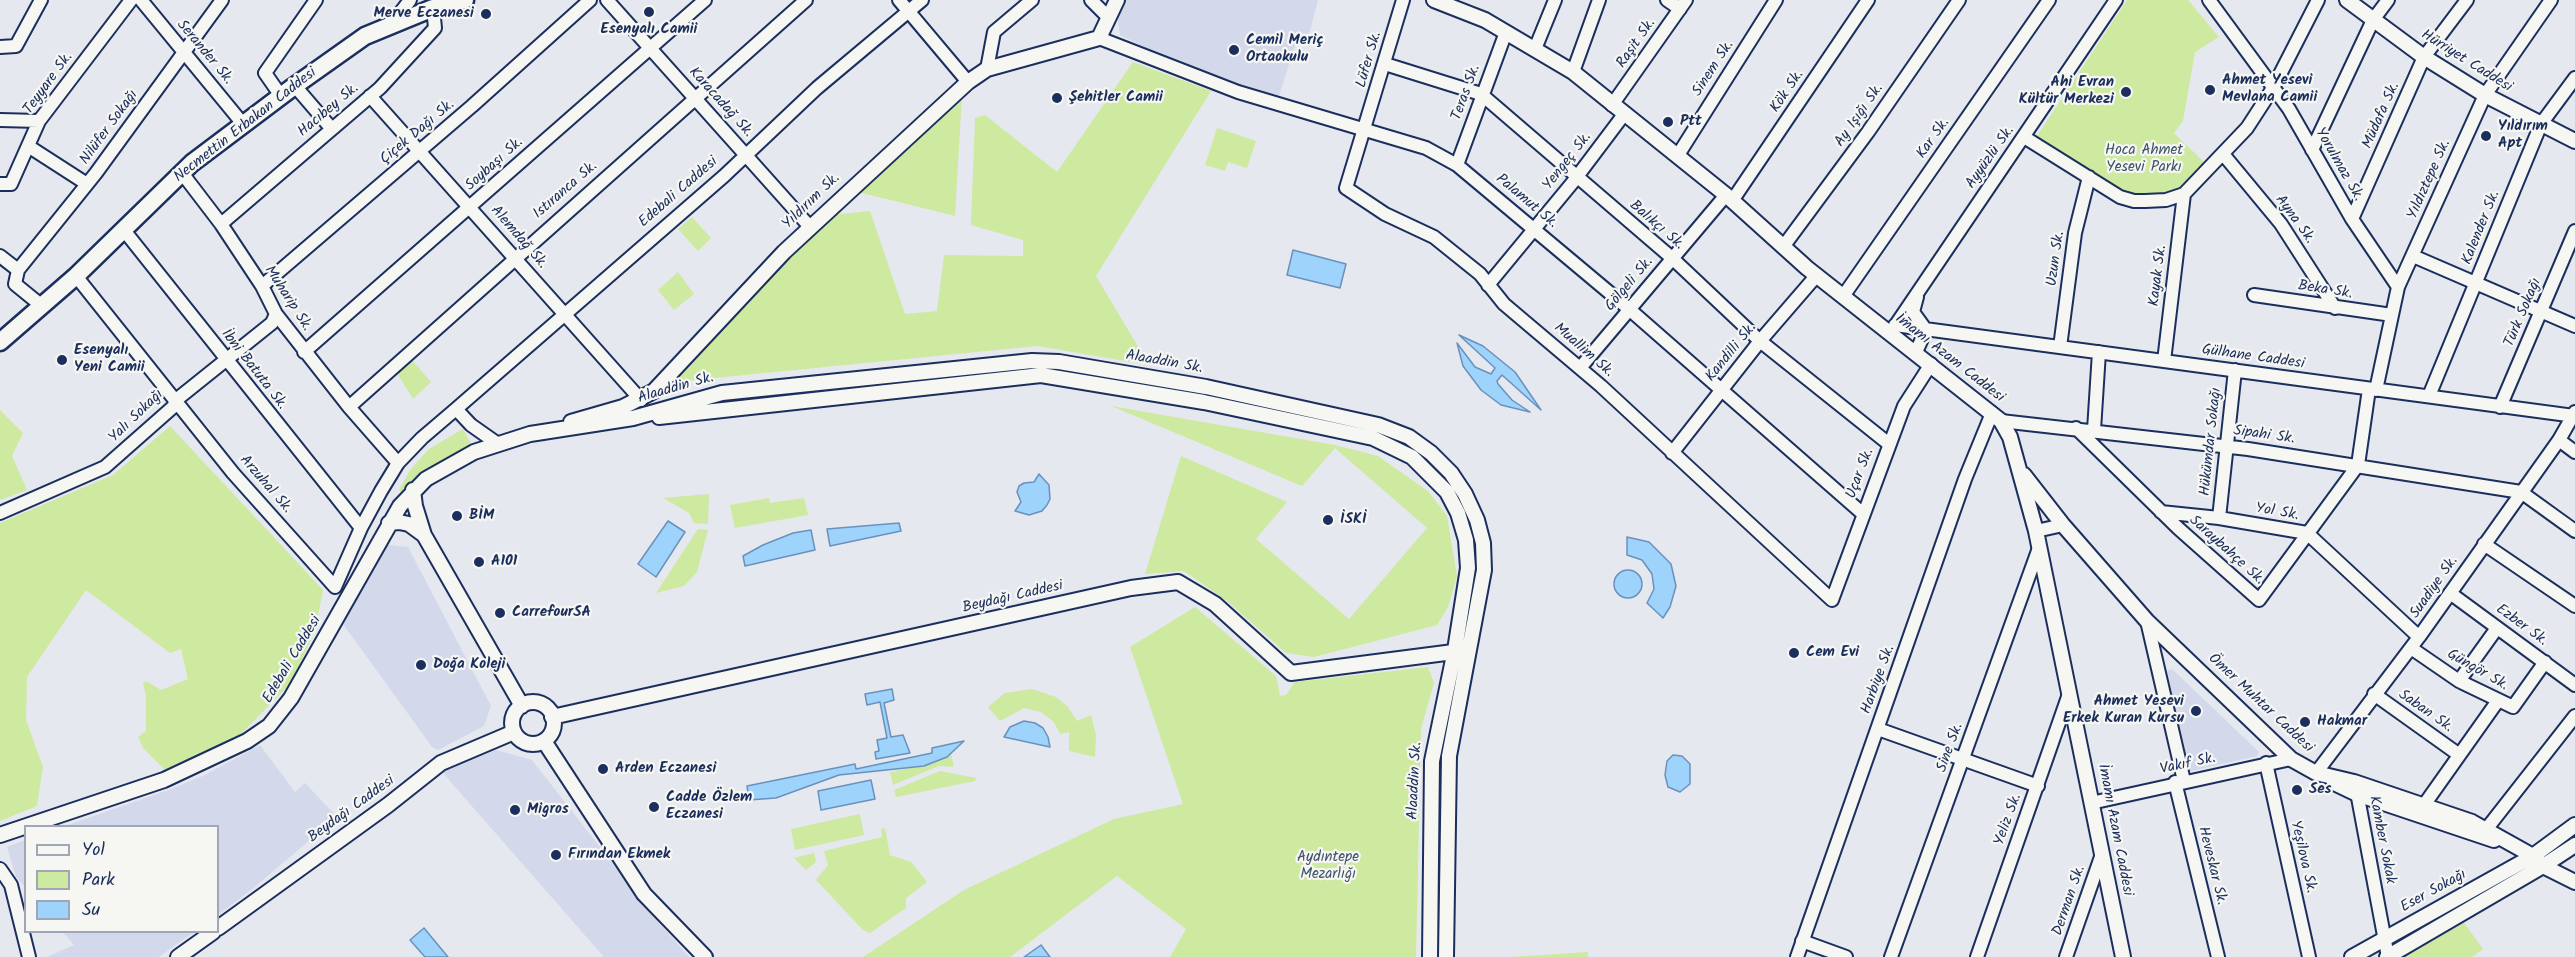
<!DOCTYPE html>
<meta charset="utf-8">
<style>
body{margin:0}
#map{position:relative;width:2575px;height:957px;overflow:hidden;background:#e6e8ef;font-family:Kalam,sans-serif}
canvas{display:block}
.legend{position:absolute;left:24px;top:825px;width:195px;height:108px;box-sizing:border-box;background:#f6f6f2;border:2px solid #9ea6b7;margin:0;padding:8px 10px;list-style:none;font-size:18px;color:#1b2f5e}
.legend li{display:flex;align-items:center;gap:12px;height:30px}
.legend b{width:30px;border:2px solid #9ea6b7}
</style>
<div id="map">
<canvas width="2575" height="957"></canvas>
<ul class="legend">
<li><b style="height:8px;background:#f6f6f2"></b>Yol</li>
<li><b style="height:16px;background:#cee9a0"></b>Park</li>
<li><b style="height:16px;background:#9ed3fc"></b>Su</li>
</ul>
</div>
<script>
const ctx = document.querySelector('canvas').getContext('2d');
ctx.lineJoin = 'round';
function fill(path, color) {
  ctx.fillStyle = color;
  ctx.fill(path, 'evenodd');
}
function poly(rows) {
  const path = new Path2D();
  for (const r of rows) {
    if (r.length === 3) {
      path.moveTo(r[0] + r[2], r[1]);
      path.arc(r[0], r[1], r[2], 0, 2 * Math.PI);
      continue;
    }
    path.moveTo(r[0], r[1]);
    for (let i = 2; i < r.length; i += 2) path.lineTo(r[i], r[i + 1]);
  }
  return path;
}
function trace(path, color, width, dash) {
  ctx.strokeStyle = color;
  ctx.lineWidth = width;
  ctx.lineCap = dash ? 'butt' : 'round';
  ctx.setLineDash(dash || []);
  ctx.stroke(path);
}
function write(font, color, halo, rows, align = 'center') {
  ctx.font = font + ' Kalam,sans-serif';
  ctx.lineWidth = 4.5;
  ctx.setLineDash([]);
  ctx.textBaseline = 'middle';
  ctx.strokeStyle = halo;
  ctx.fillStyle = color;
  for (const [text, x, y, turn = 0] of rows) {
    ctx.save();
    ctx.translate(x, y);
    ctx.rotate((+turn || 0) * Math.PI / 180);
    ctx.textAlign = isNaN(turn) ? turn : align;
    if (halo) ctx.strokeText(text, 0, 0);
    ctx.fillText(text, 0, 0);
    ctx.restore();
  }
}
fill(poly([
 [1125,0,1318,0,1307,42,1297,39,1278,99,1205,76,1120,35,1117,12],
 [388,545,408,547,491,706,484,726,438,750,432,747,343,624],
 [2172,669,2259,752,2257,756,2187,772,2167,671],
 [260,745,295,792,305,783,337,817,251,890,218,915,218,826,65,826,171,789,205,775],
 [496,750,532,760,660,924,689,957,604,957,442,772],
 [25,840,26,840,25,887,16,877,7,847],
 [63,932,194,932,159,957,47,957,74,945]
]), '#d3d8eb');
fill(poly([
 [2127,0,2188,0,2219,37,2195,52,2183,121,2174,133,2207,165,2180,192,2133,198,2035,139],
 [1133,62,1211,91,1096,276,1149,365,1037,346,674,382,680,371,831,215,870,211,905,314,937,311,944,255,1023,256,1023,240,971,225,975,118,985,115,1057,172],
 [962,95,955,216,854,191],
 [1217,128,1256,141,1247,168,1228,162,1225,171,1205,165],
 [692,217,711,238,698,251,678,229],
 [678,272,694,294,674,310,658,290],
 [412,360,431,382,413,399,397,373],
 [1111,406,1335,445,1378,456,1428,491,1447,516,1457,576,1448,607,1437,625,1314,657,1286,653,1227,601,1184,571,1145,574,1181,456,1287,502,1256,539,1349,619,1427,528,1335,448,1302,486],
 [0,410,23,433,12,456,27,490,0,500],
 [170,426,323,590,315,631,291,683,242,733,166,771,143,748,138,737,146,731,146,696,143,684,146,681,161,690,188,679,181,649,170,653,86,590,27,677,26,720,43,767,37,806,0,821,0,523,113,475],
 [463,429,472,446,420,476,402,494,399,490,410,470,429,449],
 [709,494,708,524,694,523,689,513,663,498],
 [769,498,770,503,804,498,808,515,735,528,730,505],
 [698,529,708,530,697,572,684,586,656,593],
 [1195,607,1276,676,1280,696,1286,695,1295,682,1428,667,1434,683,1421,729,1416,957,1170,957,1186,929,1117,876,1010,957,863,957,964,890,1114,819,1183,804,1130,647],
 [1032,689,1056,697,1068,707,1077,721,1091,715,1096,735,1095,757,1069,751,1069,732,1060,734,1054,722,1041,712,1024,708,1000,721,988,707,1005,693],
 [951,754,954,767,939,766,893,785,890,772,934,763],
 [940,771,976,778,975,781,896,797,894,790],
 [860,814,864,835,795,850,791,829],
 [885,828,890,855,911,862,927,882,906,898,906,908,870,933,863,930,816,880,828,865,824,851,882,837,881,829],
 [814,853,816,862,806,870,794,858],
 [2464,923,2483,949,2472,957,2404,957],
 [1588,952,1588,957,1511,957]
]), '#cee9a0');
const water = poly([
 [1293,250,1346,264,1340,288,1287,275,1293,250],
 [1459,335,1483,346,1515,372,1541,410,1502,375,1497,381,1498,384,1512,400,1530,412,1501,405,1481,390,1463,366,1457,343,1475,367,1491,374,1495,368,1459,335],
 [1039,474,1049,485,1050,499,1047,505,1042,511,1029,515,1015,511,1021,502,1017,492,1019,486,1024,483,1034,482,1039,474],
 [668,521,685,532,656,577,638,564,668,521],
 [899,523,901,531,830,546,827,529,899,523],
 [811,530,815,550,745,566,743,556,763,545,793,533,811,530],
 [1627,537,1649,542,1671,564,1676,586,1670,607,1663,618,1647,603,1654,589,1652,574,1642,560,1627,555,1627,537],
 [1628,584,14],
 [892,689,894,700,884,703,891,737,903,735,910,753,876,759,875,752,879,751,877,740,887,738,880,702,867,705,865,694,892,689],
 [1024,721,1035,723,1043,728,1048,737,1050,747,1004,737,1010,727,1024,721],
 [964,741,947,757,924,766,839,775,776,798,749,800,747,786,855,764,856,769,932,753,932,748,964,741],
 [1673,755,1682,756,1690,764,1690,784,1680,792,1668,787,1665,775,1667,761,1673,755],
 [871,780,875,799,821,810,818,791,871,780],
 [424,928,448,957,425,957,410,940,424,928],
 [1041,945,1050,957,1024,957,1041,945]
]);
fill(water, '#9ed3fc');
trace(water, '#6a91bd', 1.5);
const minor = poly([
 [141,0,243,124],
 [607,0,810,227],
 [899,0,968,82],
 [1091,0,1108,17],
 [1403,0,1346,188,1385,214,1434,237,1480,274,1504,304,1601,386,1832,600,1904,406,1931,364],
 [1667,0,1680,9],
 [2209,0,2289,109,2352,219,2398,287],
 [391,25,410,0],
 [1099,38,1238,92,1426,148,1457,165,1629,309,1862,513],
 [0,47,16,46,41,0],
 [1535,49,1555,0],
 [1385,64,1481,94,1672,258,1760,341,1889,444],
 [987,69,994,32,1032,0],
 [1573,72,1599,0],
 [295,86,331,128],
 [281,96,265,73,316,0],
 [370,96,641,400],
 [1612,105,1686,0],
 [0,120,39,121],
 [2024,137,2120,197,2134,201,2145,201,2166,200,2184,194,2247,128,2273,88,2318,0],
 [28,146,87,184],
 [2312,150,2373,20,2388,0],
 [2223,154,2281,224,2335,308],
 [1678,155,1776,0],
 [1457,165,1506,32],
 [182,173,221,224,262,286,276,314,349,407,398,463],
 [0,184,11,184,39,121,131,0],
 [1732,201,1868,0],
 [2352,219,2424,57,2467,0],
 [221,224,380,88,435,28,433,8],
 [123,229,361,528],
 [1783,247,1868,132,1959,0],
 [0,256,18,270,15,284,42,306],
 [2413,256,2575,326],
 [18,270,96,173,222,0],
 [76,276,233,473,335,587,361,528,381,491,398,463,422,438,456,409,471,425,498,444],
 [1488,285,1573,182,1625,113],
 [262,286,472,106,590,0],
 [1844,295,2049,0],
 [2254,295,2392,315],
 [1895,325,2575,416],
 [1893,329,2116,0],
 [2060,347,2075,233,2089,177],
 [304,352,705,0],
 [1916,352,1926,330,1913,312,1917,297],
 [2164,361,2184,194],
 [1580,368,1726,195],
 [2376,390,2398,287,2485,95,2551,0],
 [2429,396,2541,124,2575,78],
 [349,407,806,0],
 [2500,407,2575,231],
 [456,409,724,176,817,88,922,0],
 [2001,421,2248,449,2521,492,2575,531],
 [2076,428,2178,528,2259,600,2358,465,2369,389],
 [2094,430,2099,352],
 [2559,440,2575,452],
 [1672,453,1760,341,1817,275],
 [2161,512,2219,518,2307,533,2419,637],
 [0,513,105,467,173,407,176,400,272,323,276,314],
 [2219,518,2235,370],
 [2036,531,2063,525],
 [2484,544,2575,606],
 [2450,593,2575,685],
 [2147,621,2184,781],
 [2411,648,2459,681,2513,707,2545,662],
 [2459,681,2497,628],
 [2374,694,2458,754],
 [1878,729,2038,786],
 [2266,763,2309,957],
 [2316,773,2419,637,2559,440,2575,412],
 [2175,782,2218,957],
 [2356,787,2388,957],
 [2091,803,2291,759],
 [2424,805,2497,702],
 [2481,836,2575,716],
 [0,869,11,885,29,957],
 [1802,941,1846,957],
 [1797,957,1965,479,1992,413],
 [1891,957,2039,548],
 [1977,957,2069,694],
 [2066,957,2102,854]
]);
const tertiary = poly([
 [1434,0,1485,20,1573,72,1726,195,1807,268,2001,421,2010,437,2036,531,2123,957],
 [2347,0,2424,57,2485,95,2575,141],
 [659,417,1041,375,1204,402,1373,438,1412,457,1447,492,1458,513,1466,540,1468,568,1455,650,1432,761,1430,957],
 [571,422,623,407,654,391,784,252,968,82,987,69,1099,38,1117,0],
 [2024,475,2063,525,2147,621,2291,759,2316,773,2354,782,2472,822,2533,856,2543,866,2575,882],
 [413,490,415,506,424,535,522,706],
 [389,523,399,522,409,524,424,535],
 [533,723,21],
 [552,717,1131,588,1178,582,1215,604,1291,673,1461,651],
 [544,741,644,894,705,957],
 [2334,783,2357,794,2494,840],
 [0,835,164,780,247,741,269,726,291,698,400,506,426,479,474,452,530,434,633,418,722,393,1032,361,1059,362,1206,387,1378,425,1409,437,1431,453,1451,473,1465,494,1477,520,1483,543,1484,570,1449,756,1446,957],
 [218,928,388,805,441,763,514,732],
 [178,957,213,932],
 [2352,957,2533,856,2575,825],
 [2387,957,2543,866,2575,845]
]);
const secondary = poly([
 [0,342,76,276,192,163,293,87,365,36,433,8,465,0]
]);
trace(minor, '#1b2f5e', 16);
trace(tertiary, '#1b2f5e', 18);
trace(secondary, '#1b2f5e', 21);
trace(minor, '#f6f6f2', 12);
trace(tertiary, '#f6f6f2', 14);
trace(secondary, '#f6f6f2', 16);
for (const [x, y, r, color] of [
 [649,12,6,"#1b2f5e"],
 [486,14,6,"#1b2f5e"],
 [1234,50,6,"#1b2f5e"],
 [2210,90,6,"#1b2f5e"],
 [2126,92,6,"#1b2f5e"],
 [1057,98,6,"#1b2f5e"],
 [1668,122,6,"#1b2f5e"],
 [2486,136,6,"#1b2f5e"],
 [62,360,6,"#1b2f5e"],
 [457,516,6,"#1b2f5e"],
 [1328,520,6,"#1b2f5e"],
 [479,562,6,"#1b2f5e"],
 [500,613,6,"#1b2f5e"],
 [1794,653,6,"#1b2f5e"],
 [421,665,6,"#1b2f5e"],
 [2196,711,6,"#1b2f5e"],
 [2305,722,6,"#1b2f5e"],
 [603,769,6,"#1b2f5e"],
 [2297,790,6,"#1b2f5e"],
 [654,807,6,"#1b2f5e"],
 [515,810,6,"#1b2f5e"],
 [556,855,6,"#1b2f5e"]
]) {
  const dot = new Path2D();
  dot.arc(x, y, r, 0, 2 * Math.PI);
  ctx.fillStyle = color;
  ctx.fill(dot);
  trace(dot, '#f6f6f2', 2);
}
write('bold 15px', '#1b2f5e', '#f6f6f2', [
 ["Merve Eczanesi",474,14,"right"],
 ["Esenyalı Camii",649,30,"center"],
 ["Cemil Meriç",1246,41],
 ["Ortaokulu",1246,58],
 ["Ahmet Yesevi",2222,81],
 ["Mevlana Camii",2222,98],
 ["Ahi Evran",2114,83,"right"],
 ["Kültür Merkezi",2114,100,"right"],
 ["Şehitler Camii",1069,98],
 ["Ptt",1680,122],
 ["Yıldırım",2498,127],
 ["Apt",2498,144],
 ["Esenyalı",74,351],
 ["Yeni Camii",74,368],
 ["BİM",469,516],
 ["İSKİ",1340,520],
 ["A101",491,562],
 ["CarrefourSA",512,613],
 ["Cem Evi",1806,653],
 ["Doğa Koleji",433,665],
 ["Ahmet Yesevi",2184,702,"right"],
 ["Erkek Kuran Kursu",2184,719,"right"],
 ["Hakmar",2317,722],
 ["Arden Eczanesi",615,769],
 ["Ses",2309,790],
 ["Cadde Özlem",666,798],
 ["Eczanesi",666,815],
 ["Migros",527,810],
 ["Fırından Ekmek",568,855]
], 'left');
write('15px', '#1b2f5e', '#f6f6f2', [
 ["Raşit Sk.",1637,44,-55],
 ["Serander Sk.",204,53,50],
 ["Lüfer Sk.",1370,60,-74],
 ["Hürriyet Caddesi",2466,62,32],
 ["Sinem Sk.",1714,69,-57],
 ["Teyyare Sk.",49,84,-54],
 ["Kök Sk.",1788,92,-56],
 ["Teras Sk.",1467,93,-70],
 ["Karacadağ Sk.",720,103,48],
 ["Hacıbey Sk.",329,111,-40],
 ["Ay Işığı Sk.",1860,116,-55],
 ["Müdafa Sk.",2382,116,-66],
 ["Necmettin Erbakan Caddesi",246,126,-38],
 ["Nilüfer Sokağı",110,128,-54],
 ["Çiçek Dağı Sk.",418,133,-40],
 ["Kar Sk.",1934,139,-55],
 ["Ayyüzlü Sk.",1991,158,-55],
 ["Yengeç Sk.",1568,162,-52],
 ["Soybaşı Sk.",495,165,-42],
 ["Yorulmaz Sk.",2338,165,60],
 ["Yıldıztepe Sk.",2430,180,-66],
 ["Istıranca Sk.",566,191,-41],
 ["Edebali Caddesi",679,193,-41],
 ["Yıldırım Sk.",812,202,-44],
 ["Palamut Sk.",1526,202,40],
 ["Ayna Sk.",2294,220,54],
 ["Balıkçı Sk.",1656,226,41],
 ["Kalender Sk.",2482,228,-68],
 ["Alemdağ Sk.",518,238,49],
 ["Uzun Sk.",2057,259,-82],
 ["Kayak Sk.",2159,276,-83],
 ["Gölgeli Sk.",1630,285,-50],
 ["Beka Sk.",2325,291,9],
 ["Muharip Sk.",287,299,57],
 ["Türk Sokağı",2524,313,-67],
 ["Muallim Sk.",1583,351,41],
 ["Kandilli Sk.",1732,353,-51],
 ["Gülhane Caddesi",2253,358,8],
 ["İmamı Azam Caddesi",1949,359,38],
 ["Alaaddin Sk.",1164,363,10],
 ["İbni Batuta Sk.",253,370,52],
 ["Alaaddin Sk.",676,389,-16],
 ["Yalı Sokağı",137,417,-44],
 ["Sipahi Sk.",2264,436,8],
 ["Hükümdar Sokağı",2212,442,-84],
 ["Uçar Sk.",1861,474,-69],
 ["Arzuhal Sk.",265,485,49],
 ["Yol Sk.",2277,513,10],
 ["Saraybahçe Sk.",2226,551,42],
 ["Suadiye Sk.",2435,588,-55],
 ["Beydağı Caddesi",1013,598,-13],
 ["Ezber Sk.",2521,626,36],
 ["Edebali Caddesi",293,660,-59],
 ["Güngör Sk.",2477,671,30],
 ["Harbiye Sk.",1879,680,-70],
 ["Ömer Muhtar Caddesi",2260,704,43],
 ["Saban Sk.",2425,712,35],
 ["Sine Sk.",1951,748,-70],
 ["Vakıf Sk.",2188,765,-12],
 ["Alaaddin Sk.",1416,781,-87],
 ["Beydağı Caddesi",352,810,-36],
 ["Yeliz Sk.",2009,820,-70],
 ["İmamı Azam Caddesi",2114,830,79],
 ["Kamber Sokak",2381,840,79],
 ["Yeşilova Sk.",2302,857,77],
 ["Heveskar Sk.",2211,866,76],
 ["Eser Sokağı",2434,892,-29],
 ["Derman Sk.",2070,901,-71]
]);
write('15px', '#3f546b', '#f6f6f2', [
 ["Hoca Ahmet",2144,151],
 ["Yesevi Parkı",2144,168],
 ["Aydıntepe",1328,858],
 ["Mezarlığı",1328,875]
]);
</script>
